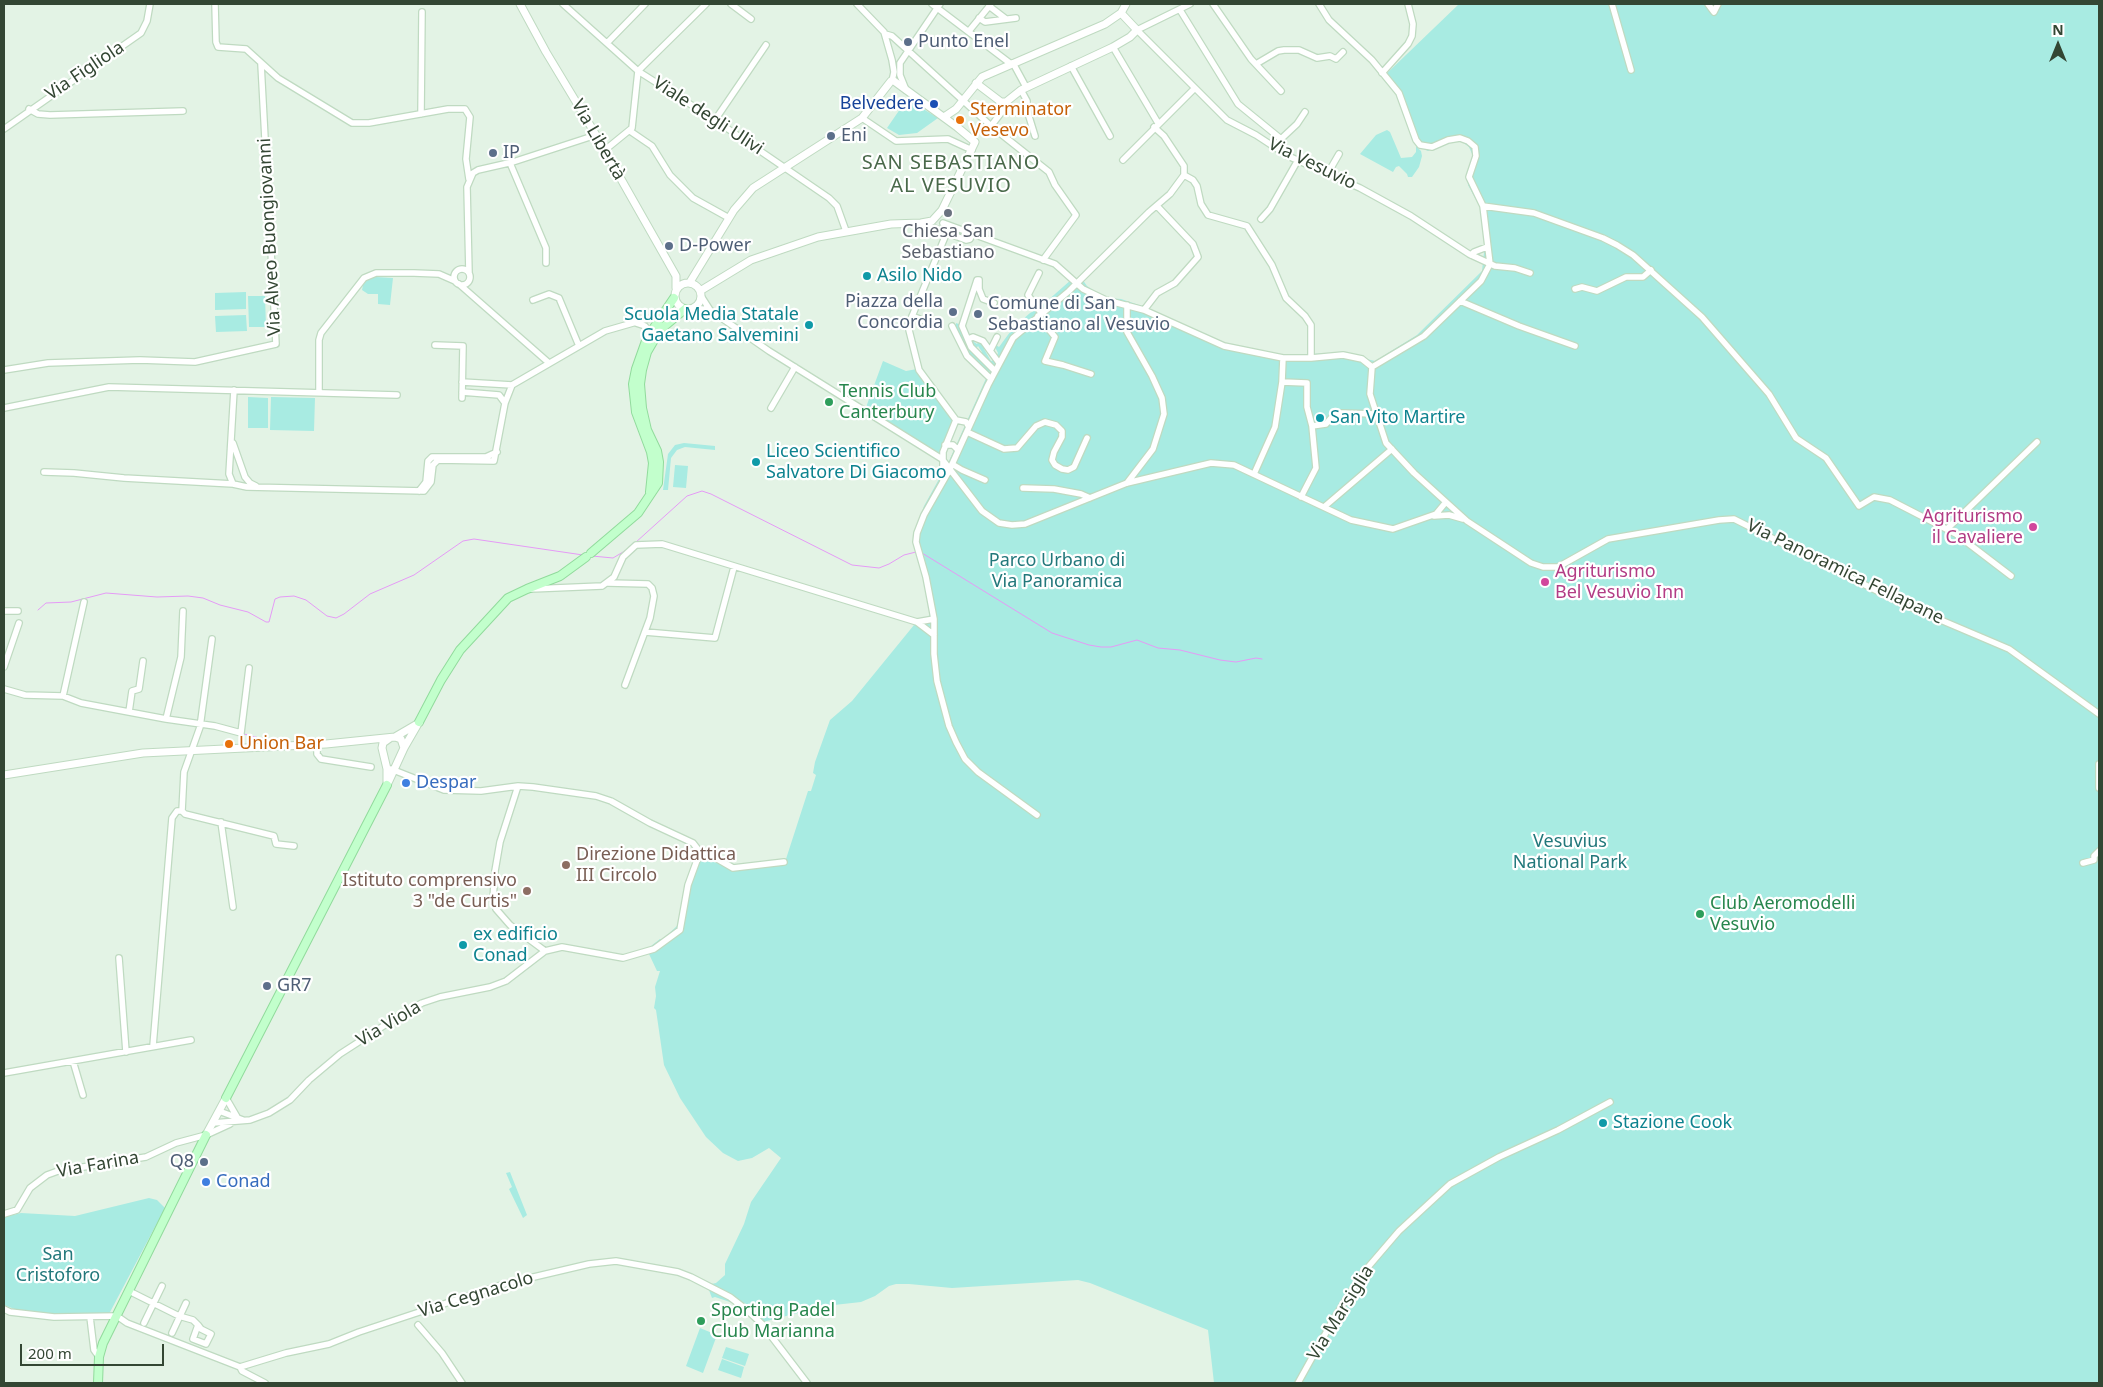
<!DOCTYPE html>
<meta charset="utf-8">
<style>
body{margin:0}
#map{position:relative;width:2103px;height:1387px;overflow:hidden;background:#e3f3e5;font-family:"Noto Sans",sans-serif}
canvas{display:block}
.frame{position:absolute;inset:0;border:5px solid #334633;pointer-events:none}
.north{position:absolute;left:2033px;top:20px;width:50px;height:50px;-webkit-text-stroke:4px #fff;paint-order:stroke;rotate:0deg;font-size:14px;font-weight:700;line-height:20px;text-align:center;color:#334633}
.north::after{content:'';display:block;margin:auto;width:18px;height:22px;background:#334633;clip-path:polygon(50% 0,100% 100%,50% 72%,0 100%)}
.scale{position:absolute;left:20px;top:1344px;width:144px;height:22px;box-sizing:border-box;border:2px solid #334633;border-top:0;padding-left:6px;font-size:15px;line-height:18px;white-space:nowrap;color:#334633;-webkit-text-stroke:4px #fff;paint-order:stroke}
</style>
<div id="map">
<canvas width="2103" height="1387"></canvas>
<div class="frame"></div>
<div class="north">N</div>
<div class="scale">200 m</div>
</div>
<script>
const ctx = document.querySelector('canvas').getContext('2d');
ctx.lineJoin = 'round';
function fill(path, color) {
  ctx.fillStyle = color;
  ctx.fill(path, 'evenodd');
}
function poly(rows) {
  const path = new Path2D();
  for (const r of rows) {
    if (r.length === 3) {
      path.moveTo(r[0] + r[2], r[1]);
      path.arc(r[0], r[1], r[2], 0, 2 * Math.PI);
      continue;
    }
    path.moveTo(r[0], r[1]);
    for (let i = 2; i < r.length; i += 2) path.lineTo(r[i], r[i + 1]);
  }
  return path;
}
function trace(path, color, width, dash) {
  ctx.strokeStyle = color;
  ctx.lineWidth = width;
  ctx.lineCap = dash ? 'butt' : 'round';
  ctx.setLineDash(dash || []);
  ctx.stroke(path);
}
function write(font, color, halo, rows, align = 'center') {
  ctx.font = font + ' "Noto Sans",sans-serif';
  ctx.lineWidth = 4.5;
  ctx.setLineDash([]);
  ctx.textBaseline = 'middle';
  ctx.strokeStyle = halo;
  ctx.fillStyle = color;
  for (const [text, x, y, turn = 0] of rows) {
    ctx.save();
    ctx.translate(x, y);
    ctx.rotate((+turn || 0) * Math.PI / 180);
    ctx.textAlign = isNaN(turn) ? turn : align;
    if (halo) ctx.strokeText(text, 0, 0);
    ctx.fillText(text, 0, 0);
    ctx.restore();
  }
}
fill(poly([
 [1459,4,2099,4,2099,1383,1214,1383,1208,1330,1090,1283,1078,1280,952,1288,909,1284,896,1284,889,1286,875,1296,861,1302,825,1306,759,1323,742,1306,715,1297,712,1298,707,1285,716,1283,725,1275,725,1264,744,1224,751,1202,781,1158,769,1148,752,1158,738,1161,723,1153,706,1137,680,1098,664,1065,656,1010,654,1008,656,996,655,987,660,971,657,971,649,954,651,946,660,939,662,940,679,924,698,853,735,866,786,859,808,791,811,791,816,775,813,773,815,762,830,720,852,701,914,625,930,615,930,607,913,536,924,506,949,461,988,374,970,356,955,329,956,323,961,325,963,333,962,334,968,347,969,347,989,369,989,372,992,365,980,355,982,352,978,346,976,349,973,347,972,340,975,340,974,342,977,344,979,341,987,346,984,349,991,361,994,360,998,353,995,347,997,340,999,340,996,345,999,347,1013,328,1030,313,1038,309,1072,279,1076,280,1080,276,1087,286,1105,298,1121,299,1142,306,1156,314,1236,348,1278,355,1340,353,1375,361,1417,335,1482,271,1485,243,1481,209,1468,185,1467,173,1473,156,1469,147,1461,141,1449,142,1428,151,1418,146,1413,140,1397,95,1382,78],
 [907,99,938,118,917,133,899,135,887,128],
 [1387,130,1390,132,1401,158,1412,157,1416,152,1416,146,1421,151,1422,156,1419,167,1412,177,1408,177,1407,174,1399,166,1396,167,1393,172,1360,154,1376,135],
 [376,277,393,278,390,305,378,304,378,294,368,294,362,290,363,285,367,280],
 [246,292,246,309,215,310,215,293],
 [248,296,265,296,266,327,249,327],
 [246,315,247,331,216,332,215,316],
 [883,361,906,371,917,369,955,420,940,455,865,410],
 [248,397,268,398,268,428,248,428],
 [271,397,315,398,314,431,270,430],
 [684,443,715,446,715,450,685,447,677,450,671,458,668,490,663,490,668,454,675,445],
 [675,465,688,466,686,488,673,487],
 [510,1172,527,1215,523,1218,509,1189,512,1187,506,1173],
 [149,1198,157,1200,165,1208,109,1314,55,1315,17,1310,4,1305,4,1217,21,1213,75,1216],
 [700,1328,717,1335,703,1373,686,1366],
 [726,1347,749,1354,745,1366,722,1358],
 [722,1359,744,1367,741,1378,718,1370]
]), '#a8ebe2');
trace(poly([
 [635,543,687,496,702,491,711,494,852,565,879,568,889,564,904,555,916,552],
 [922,553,1052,633,1089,645,1101,647,1111,647,1137,640,1158,648,1180,650,1220,660,1236,662,1256,658,1262,659],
 [592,556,613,558,628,549],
 [38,610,46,603,71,602,106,593,157,597,188,596,203,598,220,605,248,612,266,622,269,622,275,599,280,597,294,596,306,600,327,616,336,618,344,614,370,594,414,575,463,541,474,539,583,555],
 [244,734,278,743]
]), '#e59af6', 1);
const minor = poly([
 [215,4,216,42,218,47,246,49,278,78,352,123,369,123,448,109,465,109,470,117,466,159,469,179],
 [563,4,638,71,715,120,829,198,837,206,846,231],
 [731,4,751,19],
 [857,4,884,32,892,60,894,72,892,81],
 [932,4,1011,64],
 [1190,4,1137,30,1227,120,1256,135,1288,156,1360,188,1411,216,1469,254,1495,266,1515,268,1530,273],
 [1213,4,1251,59,1281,91],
 [1319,4,1329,20,1372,60,1399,93,1416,140,1420,145,1432,147,1448,140,1460,138,1468,141,1475,147,1476,156,1469,177,1483,206,1490,264],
 [1612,4,1631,70],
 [1708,4,1714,12,1718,4],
 [989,6,1006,19],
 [1180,10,1238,104,1281,139,1274,147],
 [979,18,985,22,1016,18],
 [969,31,991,4],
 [885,34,892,36,991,126,1049,172,1055,185,1076,215,1043,260],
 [607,43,645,4],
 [1113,47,1158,123],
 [1013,63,1026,87],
 [1256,64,1278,51,1284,50,1299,50,1317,58,1330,56,1336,59,1343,52],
 [1071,66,1110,136],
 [1382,73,1408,44,1412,36,1413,24,1408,4],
 [906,90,900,75,900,63,940,4],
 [1021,90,1027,101,1027,110,1035,136],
 [29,109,38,114,50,115,183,111],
 [421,114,422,12],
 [862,118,896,141,948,139,972,150],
 [715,120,766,45],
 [991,126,1004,109,1005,103],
 [4,129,141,33,147,21,150,4],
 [630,131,652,146,670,175,693,198,729,218],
 [1281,139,1297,124,1305,112],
 [605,150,632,128,638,71,706,4],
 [1123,160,1195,88],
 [510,163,546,248,546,263],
 [1328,173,1339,154],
 [1184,175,1193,180,1197,186,1201,204,1208,215,1247,226,1272,265,1286,298,1305,316,1311,325,1311,358,1283,358],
 [1483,206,1534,213,1603,238,1617,245,1633,255,1702,317,1769,394,1796,438,1826,458,1859,506,1874,497,1890,500,1956,534,2011,576],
 [1261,219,1270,209,1298,160],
 [921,223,966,240,970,239,972,234],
 [943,223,1055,264,1083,289,1106,300,1144,310,1224,346,1283,358,1282,382,1275,427,1254,474],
 [947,232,908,326,919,370,956,420,966,422,969,427],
 [1471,255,1474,252,1487,247],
 [1490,264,1481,281,1424,336,1372,367,1370,394,1386,443,1414,473,1467,521,1531,563,1543,567,1558,567,1608,539,1719,520,1734,519,1903,604,2009,649,2099,714],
 [462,277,8],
 [469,273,467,187,473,173,478,170,513,162,596,135],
 [1039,273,1028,295,1041,313],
 [459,284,549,363],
 [1575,289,1582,287,1597,291,1626,277,1643,277,1651,270],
 [701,296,710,310,769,351,942,459,982,511,999,523,1012,525,1025,524,1127,483,1211,463,1234,465,1351,520,1393,529,1436,514,1446,502],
 [533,300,549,294,559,298,579,346],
 [1460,301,1519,326,1575,346],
 [994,303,983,299,979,289,979,280,977,280,962,326,971,347,995,371],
 [1127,305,1127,332,1152,376,1162,398,1164,414,1153,449,1127,483],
 [693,308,710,310],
 [1144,310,1157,293,1175,283,1198,257,1193,244,1157,206],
 [912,316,935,325],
 [1038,316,1055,337,1045,361,1063,365,1091,374],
 [636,323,645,326,650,333],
 [952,326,967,356,991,379],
 [968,339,973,337,983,341,999,363],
 [435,345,463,346,462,398],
 [991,349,997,337],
 [1311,358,1343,355,1362,359,1372,367],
 [4,370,48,363,140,360,195,362,276,344,261,64],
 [462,382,512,385],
 [1282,382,1307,383,1307,407,1312,426,1316,468,1301,497],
 [234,390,229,474,233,484,247,487,424,491,431,482,433,465,438,460,494,461,505,403,512,385,605,331,664,314],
 [319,392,319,340,321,333,364,278,376,273,414,273,439,274,455,281],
 [462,392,499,395,505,403],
 [4,408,109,387,397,395],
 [771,408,795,367],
 [1312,426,1326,424,1332,417,1341,413,1376,414],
 [967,432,1004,449,1017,448,1036,426,1045,422,1056,425,1062,431,1062,437,1054,452,1052,460,1055,465,1062,469,1068,470,1074,467,1087,438],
 [233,443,245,477,250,483,256,486],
 [945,445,953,445,958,450],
 [952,464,962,470,985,480],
 [44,472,74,473,124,478,233,484],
 [943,481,943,452,956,420],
 [1023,488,1054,489,1081,494,1090,498],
 [419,491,426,482,428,461,432,457,486,457,497,452],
 [1324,507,1392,449],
 [1434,516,1449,515,1463,519],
 [1947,529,2037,442],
 [608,583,648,584,652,588,654,596,650,618,625,685],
 [531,589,602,586,614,577,623,557,636,545,662,544,917,622,934,635],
 [4,611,18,611],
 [183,611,181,657,166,719,215,726,241,733,249,668],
 [917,622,934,619],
 [645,632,715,638,734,567],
 [212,639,200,727,184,772,182,811,185,814,274,836,276,844,294,846],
 [4,667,19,623],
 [4,689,25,695,63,696,81,703,166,719],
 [63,696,84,602],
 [129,712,132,691,139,689,143,661],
 [317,744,317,754,321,759,371,767],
 [2099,764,2099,788],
 [518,786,500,842,495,871,493,899,496,909,510,925,545,951],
 [1037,815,978,772,965,759,956,742,949,726,937,681,934,654,934,619,926,577,916,542,917,533,924,515,949,471,988,385,1013,338,1069,291,1149,212,1170,194,1184,175,1184,166,1164,136,1154,127],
 [221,822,233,907],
 [700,852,707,853,733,868,784,862],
 [2083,863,2094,860,2094,856,2099,851],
 [119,958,126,1052],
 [153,1046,172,818,177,811,182,811],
 [73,1061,83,1095],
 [4,1073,191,1040],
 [226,1098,237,1117],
 [219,1111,243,1120],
 [213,1123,250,1120,269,1113,290,1100,309,1080,340,1054,402,1014,422,1003,440,997,490,987,506,981,545,951,562,947,623,958,654,949,680,930,688,885,700,852,693,843,650,823,611,801,596,796,533,787,518,786,481,791,444,790,391,769],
 [4,1214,17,1210,30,1188,47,1175,58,1171,146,1157,176,1143,206,1135,230,1124],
 [129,1291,179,1316,193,1320,198,1325,193,1339,206,1344,211,1334,201,1329,198,1325],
 [4,1309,10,1312,54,1317,117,1316,127,1323,240,1367,242,1371,265,1383],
 [90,1317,94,1350,99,1357],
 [144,1323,162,1286],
 [418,1325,442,1353,462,1383],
 [172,1333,186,1303],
 [240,1367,286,1353,329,1344,359,1332,504,1284,589,1264,616,1261,678,1272,691,1277,730,1297,748,1311,762,1324,807,1383],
 [1298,1383,1333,1320,1363,1273,1399,1231,1450,1184,1499,1157,1558,1130,1610,1102]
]);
const tertiary = poly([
 [520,4,546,52,596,135,676,276,676,288],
 [976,83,1001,102,1006,102,1021,90,1113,47,1130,37,1137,30,1121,13],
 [944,117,956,109,982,77,1105,24,1121,13,1126,4],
 [690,282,734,210,753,188,862,118,891,81,894,81,957,127,975,142,942,210,932,221,921,223,891,224,818,237,751,260,700,291],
 [688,296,13],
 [395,737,419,723],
 [4,775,143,753,326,744,395,737,401,739,404,748],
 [387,782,387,769,382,748,383,743,390,738],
 [387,785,404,748,419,722],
 [206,1135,226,1098]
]);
const secondary = poly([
 [650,492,653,463,651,452,636,412,633,384,636,369,647,338,674,298],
 [591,553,638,513,658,483,659,462,657,451,647,430,642,408,640,384,642,370,647,352,654,340,661,329,685,309],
 [419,722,441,680,460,650,508,598,527,589,560,576,586,557],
 [226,1098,387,785],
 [98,1383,99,1357,103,1343,206,1135]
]);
trace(minor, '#bfdac1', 8);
trace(tertiary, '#bfdac1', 9);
trace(secondary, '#91db9c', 10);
trace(minor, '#fff', 5.5);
trace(tertiary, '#fff', 7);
trace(secondary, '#c2ffcc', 8);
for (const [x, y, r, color] of [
 [908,42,5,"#5c6f8a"],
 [934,104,5,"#1a4fb4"],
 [960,120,5,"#e8710a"],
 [831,136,5,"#5c6f8a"],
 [493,153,5,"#5c6f8a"],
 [948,213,5,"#6b7280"],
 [669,246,5,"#5c6f8a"],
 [867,276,5,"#0f9aa8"],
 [953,312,5,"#5c6f8a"],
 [978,314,5,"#5c6f8a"],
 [809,325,5,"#0f9aa8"],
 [829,402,5,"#2e9e5b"],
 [1320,418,5,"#0f9aa8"],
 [756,462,5,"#0f9aa8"],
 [2033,527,5,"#d1479c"],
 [1545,582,5,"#d1479c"],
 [229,744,5,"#e8710a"],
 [406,783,5,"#3f7fe0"],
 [566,865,5,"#8d6e63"],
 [527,891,5,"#8d6e63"],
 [1700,914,5,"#2e9e5b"],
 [463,945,5,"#0f9aa8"],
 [267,986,5,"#5c6f8a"],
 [1603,1123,5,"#0f9aa8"],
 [204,1162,5,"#5c6f8a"],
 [206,1182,5,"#3f7fe0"],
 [701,1321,5,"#2e9e5b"]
]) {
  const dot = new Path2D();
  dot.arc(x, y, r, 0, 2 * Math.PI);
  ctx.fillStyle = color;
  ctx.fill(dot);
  trace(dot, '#fff', 2);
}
write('18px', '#4e5e75', '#fff', [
 ["Punto Enel",918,42],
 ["Eni",841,136],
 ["IP",503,153],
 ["D-Power",679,246],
 ["Piazza della",943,302,"right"],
 ["Concordia",943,323,"right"],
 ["Comune di San",988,304],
 ["Sebastiano al Vesuvio",988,325],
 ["GR7",277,986],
 ["Q8",194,1162,"right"]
], 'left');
write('18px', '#334633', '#fff', [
 ["Via Figliola",85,71,-34],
 ["Viale degli Ulivi",708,116,33],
 ["Via Libertà",598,140,60],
 ["Via Vesuvio",1312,164,26],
 ["Via Alveo Buongiovanni",270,237,-93],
 ["Via Panoramica Fellapane",1845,572,26],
 ["Via Viola",389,1024,-31],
 ["Via Farina",98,1165,-10],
 ["Via Cegnacolo",476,1295,-17],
 ["Via Marsiglia",1341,1313,-58]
]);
write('18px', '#164399', '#fff', [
 ["Belvedere",924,104]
], 'right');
write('18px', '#c56008', '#fff', [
 ["Sterminator",970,110],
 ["Vesevo",970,131],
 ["Union Bar",239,744]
], 'left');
write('18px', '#5b616d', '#fff', [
 ["Chiesa San",948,232],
 ["Sebastiano",948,253]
]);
write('18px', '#0d838f', '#fff', [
 ["Asilo Nido",877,276],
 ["Scuola Media Statale",799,315,"right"],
 ["Gaetano Salvemini",799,336,"right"],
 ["San Vito Martire",1330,418],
 ["Liceo Scientifico",766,452],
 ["Salvatore Di Giacomo",766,473],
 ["ex edificio",473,935],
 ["Conad",473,956],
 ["Stazione Cook",1613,1123]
], 'left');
write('18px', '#27864d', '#fff', [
 ["Tennis Club",839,392],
 ["Canterbury",839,413],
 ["Club Aeromodelli",1710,904],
 ["Vesuvio",1710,925],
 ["Sporting Padel",711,1311],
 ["Club Marianna",711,1332]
], 'left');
write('18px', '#b23c85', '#fff', [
 ["Agriturismo",2023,517],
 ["il Cavaliere",2023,538],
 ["Agriturismo",1555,572,"left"],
 ["Bel Vesuvio Inn",1555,593,"left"]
], 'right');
write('18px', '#22787b', '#fff', [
 ["Parco Urbano di",1057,561],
 ["Via Panoramica",1057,582],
 ["Vesuvius",1570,842],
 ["National Park",1570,863],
 ["San",58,1255],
 ["Cristoforo",58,1276]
]);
write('18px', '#366cbe', '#fff', [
 ["Despar",416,783],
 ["Conad",216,1182]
], 'left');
write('18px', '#785e54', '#fff', [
 ["Direzione Didattica",576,855],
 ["III Circolo",576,876],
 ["Istituto comprensivo",517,881,"right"],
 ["3 \"de Curtis\"",517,902,"right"]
], 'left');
ctx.letterSpacing = '1px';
write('20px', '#49694a', '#fff', [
 ["SAN SEBASTIANO",951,163],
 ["AL VESUVIO",951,186]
]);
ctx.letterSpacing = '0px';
</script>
